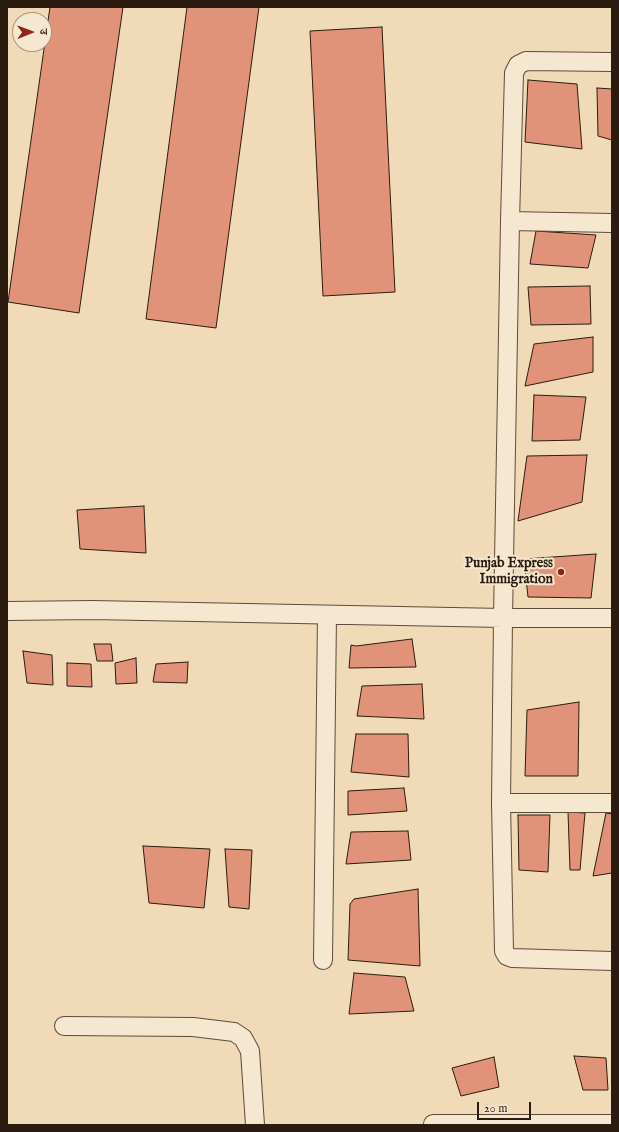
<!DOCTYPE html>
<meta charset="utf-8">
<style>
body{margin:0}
#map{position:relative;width:619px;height:1132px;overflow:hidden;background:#f0dab7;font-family:"IM FELL English","Noto Serif Devanagari",serif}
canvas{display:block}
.frame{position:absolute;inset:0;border:8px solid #2c1c10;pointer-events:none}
.north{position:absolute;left:12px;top:12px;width:40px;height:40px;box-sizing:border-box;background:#f5e7d0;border:1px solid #a59683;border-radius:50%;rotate:89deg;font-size:11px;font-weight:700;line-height:16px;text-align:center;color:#2c1c10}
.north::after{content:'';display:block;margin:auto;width:14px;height:18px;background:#8f2418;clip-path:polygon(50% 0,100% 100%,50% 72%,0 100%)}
.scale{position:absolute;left:477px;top:1102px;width:54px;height:18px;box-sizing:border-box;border:2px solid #2c1c10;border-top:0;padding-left:5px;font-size:12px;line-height:14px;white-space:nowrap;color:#2c1c10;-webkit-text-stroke:3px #f5e7d0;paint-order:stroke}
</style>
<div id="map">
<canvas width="619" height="1132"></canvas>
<div class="frame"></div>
<div class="north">उ</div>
<div class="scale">20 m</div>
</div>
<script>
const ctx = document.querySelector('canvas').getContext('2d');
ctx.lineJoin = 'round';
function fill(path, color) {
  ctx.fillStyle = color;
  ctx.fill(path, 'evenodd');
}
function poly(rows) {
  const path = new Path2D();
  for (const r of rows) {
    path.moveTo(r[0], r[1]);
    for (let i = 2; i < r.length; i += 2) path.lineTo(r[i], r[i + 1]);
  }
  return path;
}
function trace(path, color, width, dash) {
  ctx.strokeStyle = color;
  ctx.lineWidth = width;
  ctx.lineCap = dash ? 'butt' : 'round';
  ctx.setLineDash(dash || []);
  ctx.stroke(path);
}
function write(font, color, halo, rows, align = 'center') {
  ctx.font = font + ' "IM FELL English",serif';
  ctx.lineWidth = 4;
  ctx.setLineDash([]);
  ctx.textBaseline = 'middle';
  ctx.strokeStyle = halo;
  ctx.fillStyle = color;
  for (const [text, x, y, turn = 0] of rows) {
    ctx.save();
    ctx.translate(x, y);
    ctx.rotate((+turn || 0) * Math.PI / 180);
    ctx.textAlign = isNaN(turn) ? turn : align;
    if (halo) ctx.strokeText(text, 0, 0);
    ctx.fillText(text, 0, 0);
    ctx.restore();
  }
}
const building = poly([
 [50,7,123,7,79,313,8,302,50,7],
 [187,7,259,7,216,328,146,319,187,7],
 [382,27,395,292,323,296,310,31,382,27],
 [528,80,577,84,582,149,525,142,528,80],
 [597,88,612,89,612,140,598,136,597,88],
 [536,231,596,235,588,268,530,264,536,231],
 [590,286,591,324,531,325,528,287,590,286],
 [593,337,593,372,525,386,534,344,593,337],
 [534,395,586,397,580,440,532,441,534,395],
 [587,455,582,502,518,521,527,456,587,455],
 [144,506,146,553,80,549,77,510,144,506],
 [596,554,591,598,528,597,524,559,596,554],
 [412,639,416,667,349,668,351,645,356,646,412,639],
 [94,644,111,644,113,661,97,661,94,644],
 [23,651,52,655,53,685,27,683,23,651],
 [136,658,137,683,116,684,115,663,136,658],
 [188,662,187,683,153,682,156,664,188,662],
 [67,663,91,664,92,687,67,686,67,663],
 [422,684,424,719,357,716,362,686,422,684],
 [579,702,578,776,525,776,527,710,579,702],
 [356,734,408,734,409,777,351,772,356,734],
 [404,788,407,811,348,815,348,791,404,788],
 [568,812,585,813,580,870,570,870,568,812],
 [606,813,612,814,612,873,593,876,606,813],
 [518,815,550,815,548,872,519,870,518,815],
 [408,831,411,860,346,864,351,832,408,831],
 [143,846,210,849,204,908,149,903,143,846],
 [225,849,252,850,249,909,229,907,225,849],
 [418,889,420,966,348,960,350,904,354,899,418,889],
 [354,973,405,977,414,1011,349,1014,354,973],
 [574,1056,606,1058,608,1090,583,1090,574,1056],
 [494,1057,499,1087,461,1096,452,1068,494,1057]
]);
fill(building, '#e09379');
trace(building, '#2c1c10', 1);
const minor = poly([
 [510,221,514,73,518,65,526,61,612,62],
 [612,223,510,221,503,618,612,618],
 [7,611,92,610,503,618,501,803,504,951,507,956,512,958,612,961],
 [501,803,612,803],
 [323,960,327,615],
 [64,1026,193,1027,234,1032,243,1038,250,1051,255,1125],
 [433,1124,612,1124]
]);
trace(minor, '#5d4c3a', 20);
trace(minor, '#f5e7d0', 18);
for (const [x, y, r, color] of [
 [561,572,4,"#8f2418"]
]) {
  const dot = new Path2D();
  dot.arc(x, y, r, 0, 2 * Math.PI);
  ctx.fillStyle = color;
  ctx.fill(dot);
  trace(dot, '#f5e7d0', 1.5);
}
write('bold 14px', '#2c1c10', '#f5e7d0', [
 ["Punjab Express",553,564],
 ["Immigration",553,580]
], 'right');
</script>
